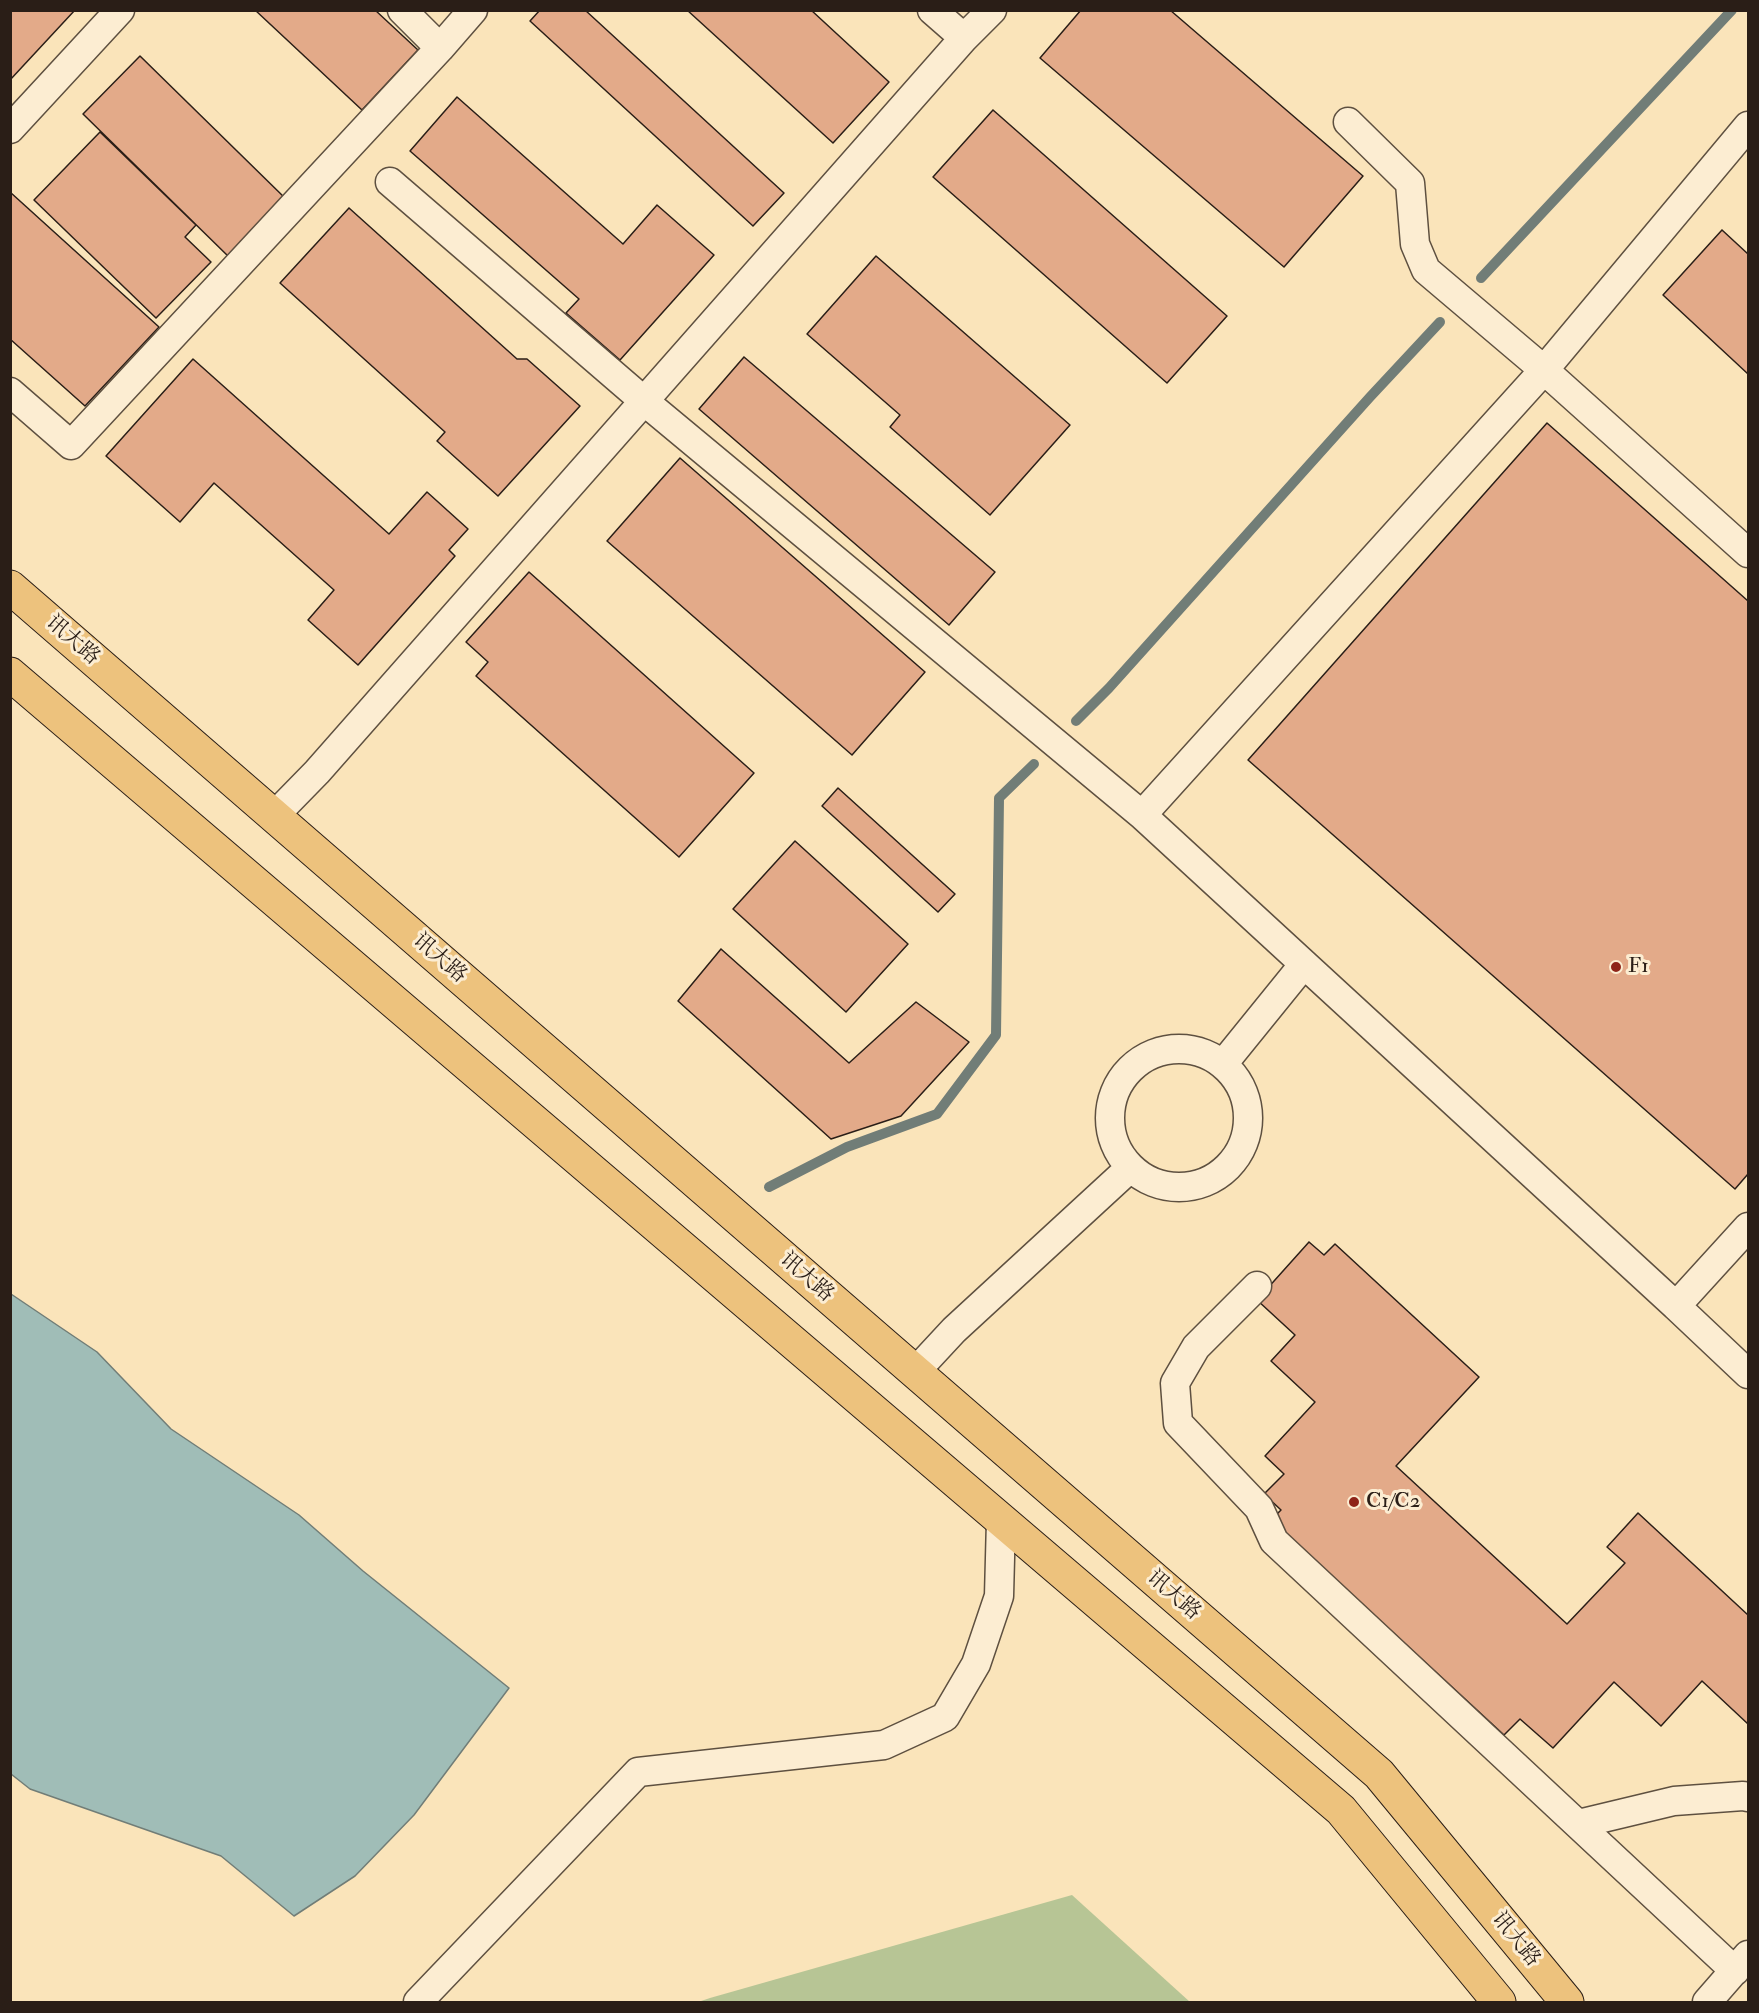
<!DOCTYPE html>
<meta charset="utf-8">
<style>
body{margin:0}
#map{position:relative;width:1759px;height:2013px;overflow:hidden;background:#fae4ba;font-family:"IM FELL Double Pica",serif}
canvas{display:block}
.frame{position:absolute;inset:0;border:12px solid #2a1e17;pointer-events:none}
</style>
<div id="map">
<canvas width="1759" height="2013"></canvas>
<div class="frame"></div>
</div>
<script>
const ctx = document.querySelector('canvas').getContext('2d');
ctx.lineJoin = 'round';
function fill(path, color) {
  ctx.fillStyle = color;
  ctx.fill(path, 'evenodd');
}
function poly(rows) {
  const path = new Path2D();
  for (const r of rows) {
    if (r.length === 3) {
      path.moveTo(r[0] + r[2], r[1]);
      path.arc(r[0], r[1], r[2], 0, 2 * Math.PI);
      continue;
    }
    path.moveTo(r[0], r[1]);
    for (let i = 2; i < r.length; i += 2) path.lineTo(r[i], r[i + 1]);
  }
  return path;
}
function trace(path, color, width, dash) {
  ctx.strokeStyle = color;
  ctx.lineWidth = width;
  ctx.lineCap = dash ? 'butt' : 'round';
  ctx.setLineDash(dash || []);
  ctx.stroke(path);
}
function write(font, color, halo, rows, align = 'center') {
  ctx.font = font + ' "IM FELL Double Pica","Noto Serif SC",serif';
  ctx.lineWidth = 6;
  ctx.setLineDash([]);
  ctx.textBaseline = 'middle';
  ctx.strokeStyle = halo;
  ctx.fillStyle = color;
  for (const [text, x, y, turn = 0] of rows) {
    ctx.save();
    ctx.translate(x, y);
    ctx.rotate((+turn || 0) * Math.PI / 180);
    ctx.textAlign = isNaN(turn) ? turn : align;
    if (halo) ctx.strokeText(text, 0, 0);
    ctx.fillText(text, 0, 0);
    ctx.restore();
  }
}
fill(poly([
 [1072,1895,1190,2002,698,2002,710,1998]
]), '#b7c595');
const water = poly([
 [11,1294,97,1352,171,1429,299,1515,363,1571,509,1688,414,1815,355,1876,294,1916,221,1856,30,1789,11,1774,11,1294]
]);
fill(water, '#a0bdb7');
trace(water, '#717d77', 1.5);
trace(poly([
 [1481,278,1732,10],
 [1076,721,1109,688,1370,397,1440,322],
 [769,1187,847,1147,937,1114,996,1035,999,798,1034,764]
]), '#717d77', 10);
const building = poly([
 [10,10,75,10,10,80,10,10],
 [255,10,375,10,418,50,362,110,255,10],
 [540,10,585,10,784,193,753,226,530,21,540,10],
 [687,10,811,10,889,82,833,143,687,10],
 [1081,10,1170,10,1363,176,1284,267,1040,58,1081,10],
 [140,56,287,200,230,258,83,114,140,56],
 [457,97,623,244,657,205,714,255,620,360,566,313,579,299,410,151,457,97],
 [993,110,1227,316,1167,383,933,177,993,110],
 [100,132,196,225,185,237,211,262,156,318,34,200,100,132],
 [10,192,159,327,85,406,10,339,10,192],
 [349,208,517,359,527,359,580,406,498,496,437,441,445,432,280,283,349,208],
 [1722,230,1748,254,1748,374,1663,295,1722,230],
 [876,256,1070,425,990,515,890,427,900,415,807,334,876,256],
 [744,357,995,572,949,625,699,409,744,357],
 [193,359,389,534,427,492,468,529,449,550,455,556,358,665,308,620,334,590,214,483,180,522,106,456,193,359],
 [1547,423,1748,601,1748,1174,1735,1189,1248,760,1547,423],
 [680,458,925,672,852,755,607,541,680,458],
 [529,572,754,773,679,857,476,676,488,662,466,642,529,572],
 [838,788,955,894,938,912,822,806,838,788],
 [795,841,908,944,846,1012,733,909,795,841],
 [721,949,849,1063,916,1002,969,1042,901,1116,831,1139,678,1001,721,949],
 [1309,1242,1324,1255,1335,1244,1479,1377,1396,1466,1567,1624,1625,1563,1607,1547,1638,1513,1748,1615,1748,1724,1702,1681,1661,1726,1614,1682,1553,1748,1520,1719,1504,1735,1271,1520,1281,1510,1264,1494,1284,1474,1265,1456,1315,1402,1271,1361,1295,1335,1257,1300,1309,1242]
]);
fill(building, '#e3aa89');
trace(building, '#2a1e17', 1.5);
const street = poly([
 [402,10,440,48,473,10],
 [932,10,964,38,992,10],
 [1348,122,1410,183,1415,244,1426,270,1544,370,1748,126],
 [10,129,120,10],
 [390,182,644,401,1142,815],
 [10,392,71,445,440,48],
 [274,816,317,772,964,38],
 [1179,1118,69],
 [1223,1064,1304,964],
 [1748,1227,1676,1306,1748,1374],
 [1257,1286,1196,1347,1175,1383,1178,1423,1259,1508,1274,1541,1735,1971],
 [1676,1306,1142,815,1544,370,1748,553],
 [915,1372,954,1330,1130,1168],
 [1578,1824,1674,1801,1743,1796,1748,1797],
 [418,2002,638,1772,884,1745,945,1717,976,1664,999,1596,1001,1520],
 [1707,2002,1748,1955]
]);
const highway = poly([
 [10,587,1379,1774,1567,2002],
 [10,674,1341,1810,1499,2002]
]);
trace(street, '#5e5040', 31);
trace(highway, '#2a1e17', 35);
trace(street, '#fcedd2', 28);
trace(highway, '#edc27d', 33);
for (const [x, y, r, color] of [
 [1616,967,6,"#8f2418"],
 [1354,1502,6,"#8f2418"]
]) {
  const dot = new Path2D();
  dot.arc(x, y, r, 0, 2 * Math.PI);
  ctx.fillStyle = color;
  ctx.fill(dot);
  trace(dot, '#fcedd2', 2);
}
write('21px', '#2a1e17', '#fcedd2', [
 ["讯大路",72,641,41],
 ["讯大路",439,959,41],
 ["讯大路",806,1278,41],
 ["讯大路",1173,1596,41],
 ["讯大路",1515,1940,51]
]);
write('21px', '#2a1e17', '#fcedd2', [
 ["F1",1628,967],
 ["C1/C2",1366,1502]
], 'left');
</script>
